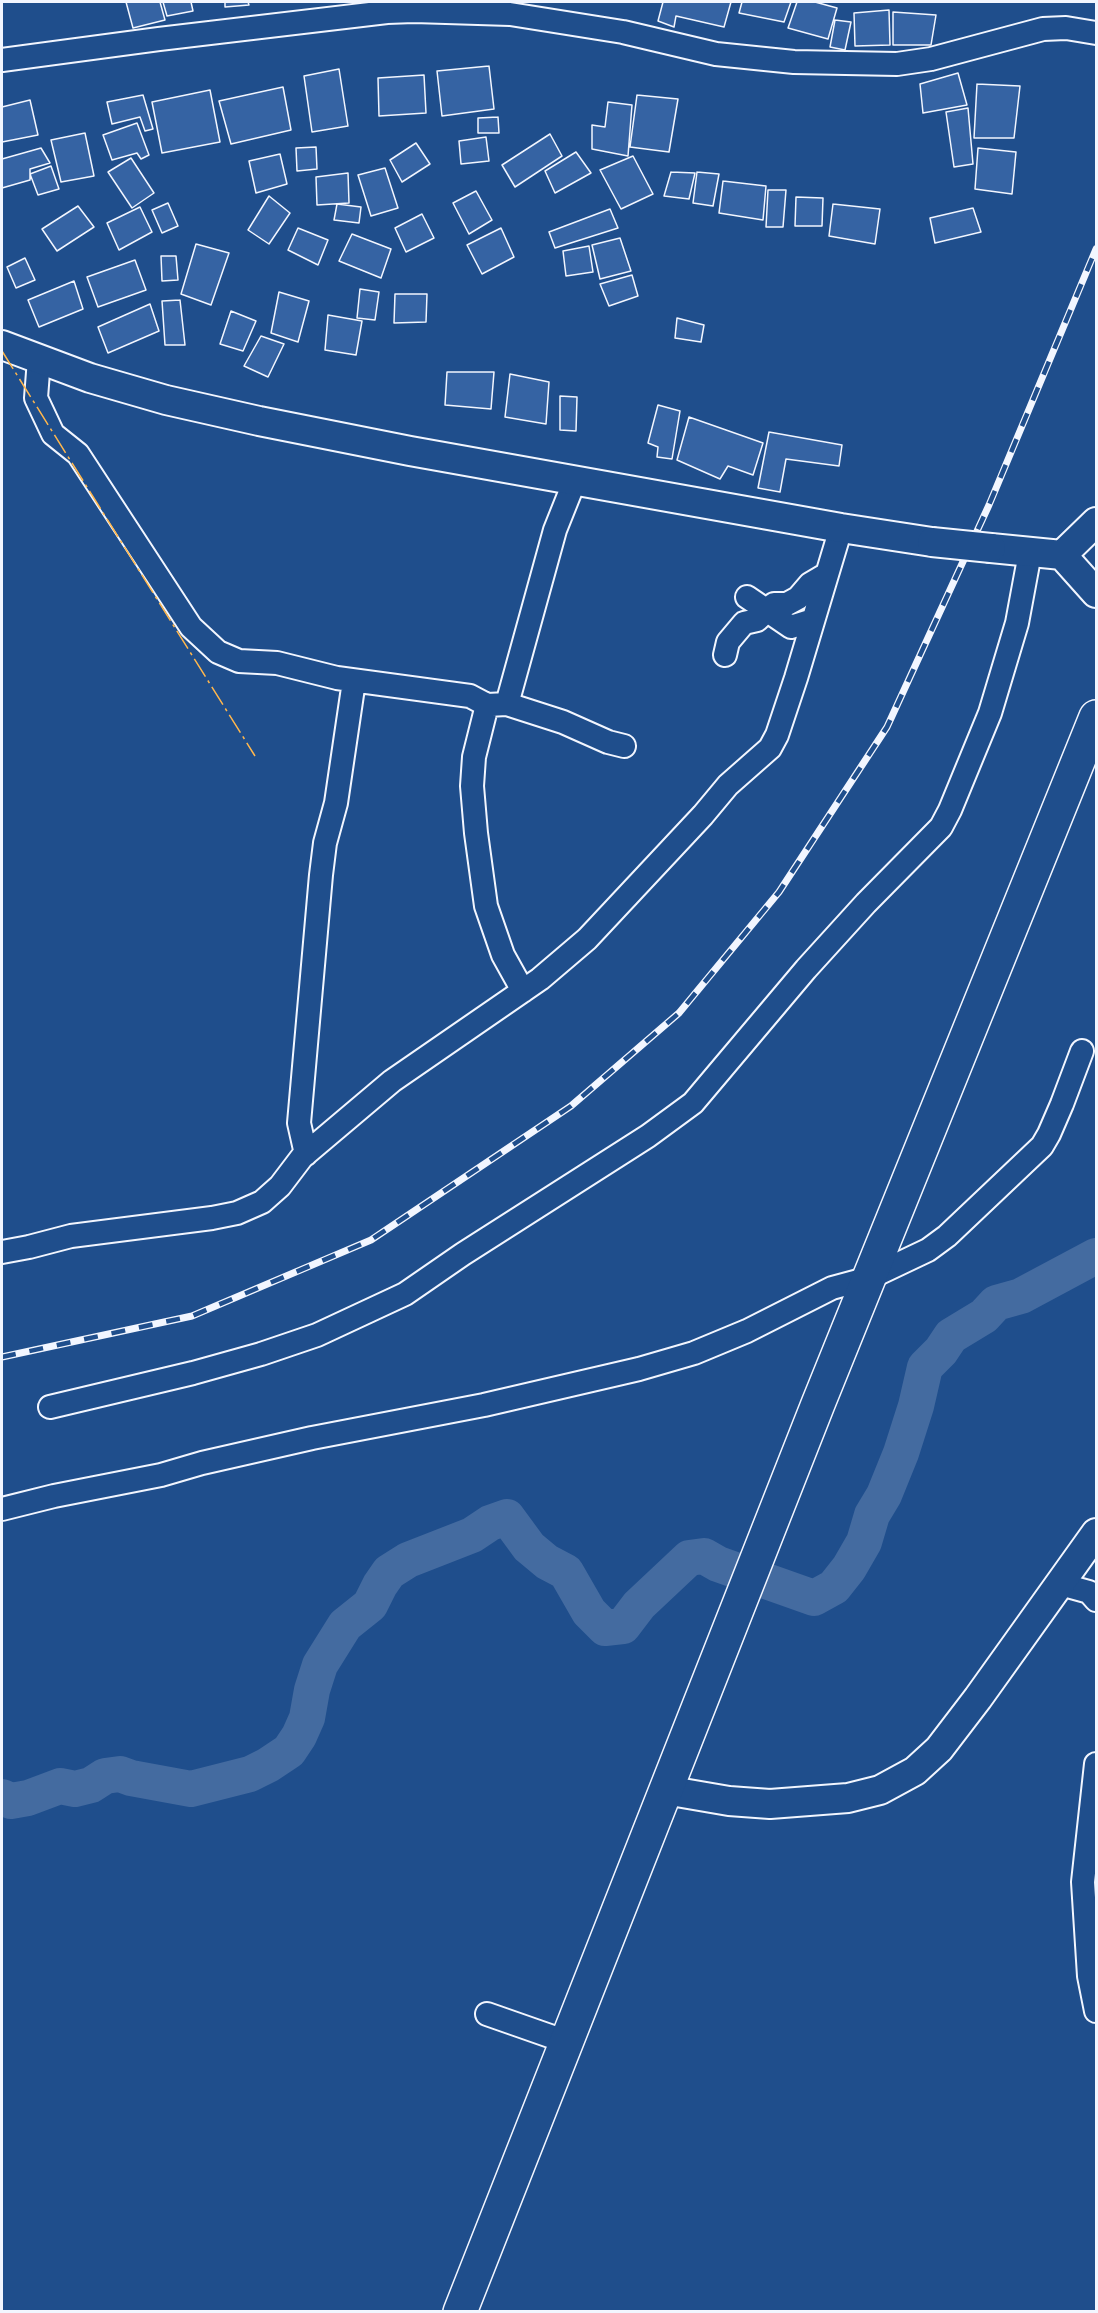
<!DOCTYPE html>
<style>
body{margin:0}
#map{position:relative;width:1098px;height:2313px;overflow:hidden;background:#1f4e8c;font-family:"Alegreya Sans",sans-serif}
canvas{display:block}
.frame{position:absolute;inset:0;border:3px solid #f2f6ff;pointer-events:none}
</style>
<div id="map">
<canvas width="1098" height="2313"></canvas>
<div class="frame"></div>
</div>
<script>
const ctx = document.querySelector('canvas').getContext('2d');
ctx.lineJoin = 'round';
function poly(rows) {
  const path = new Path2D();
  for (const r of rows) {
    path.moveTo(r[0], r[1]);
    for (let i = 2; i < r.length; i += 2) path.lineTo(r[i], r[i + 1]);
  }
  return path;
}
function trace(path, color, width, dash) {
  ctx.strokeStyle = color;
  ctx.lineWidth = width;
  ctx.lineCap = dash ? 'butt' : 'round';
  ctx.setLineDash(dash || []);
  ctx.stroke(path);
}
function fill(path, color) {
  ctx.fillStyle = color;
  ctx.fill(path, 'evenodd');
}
trace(poly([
 [2,1797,11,1801,28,1798,60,1786,75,1789,91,1785,105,1776,120,1774,131,1778,191,1789,250,1774,268,1765,289,1751,299,1736,307,1718,312,1690,320,1665,345,1625,370,1605,380,1585,389,1572,408,1560,472,1535,490,1523,507,1517,529,1547,547,1562,566,1572,589,1612,605,1628,623,1626,639,1605,689,1558,704,1556,718,1564,814,1598,834,1587,849,1568,864,1542,872,1515,884,1495,901,1453,916,1406,925,1367,941,1351,951,1336,984,1316,996,1303,1021,1296,1096,1256]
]), '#446ba0', 36);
const building = poly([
 [126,2,160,2,165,20,133,28,126,2],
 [163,2,191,2,193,11,167,16,163,2],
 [225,2,248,2,249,5,225,7,225,2],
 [663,2,731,2,724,27,676,16,674,27,658,21,663,2],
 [742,2,791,2,784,22,739,13,742,2],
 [797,2,815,2,837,8,828,39,788,28,797,2],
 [889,10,890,45,855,46,854,13,889,10],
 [893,12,936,15,931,45,893,45,893,12],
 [835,20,851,22,845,50,830,47,835,20],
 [489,66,494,109,442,116,437,71,489,66],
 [339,69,348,126,312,132,304,76,339,69],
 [958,73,967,105,923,113,920,84,958,73],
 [424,75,426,113,379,116,378,78,424,75],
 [977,84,1020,86,1014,138,974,138,977,84],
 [283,87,291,130,231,144,219,101,283,87],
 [210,90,220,142,162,153,152,102,210,90],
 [143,95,153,129,145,131,140,117,112,124,107,102,143,95],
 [637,95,678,99,669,152,630,147,637,95],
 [30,100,38,135,2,142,2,107,30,100],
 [608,102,632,105,628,156,592,149,592,125,605,127,608,102],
 [968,108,973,164,954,167,946,112,968,108],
 [498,117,499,133,478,133,478,118,498,117],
 [137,123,149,155,141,159,137,153,112,160,103,135,137,123],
 [85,133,94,176,61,182,51,140,85,133],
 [550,134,562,156,515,187,502,165,550,134],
 [486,137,489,161,461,164,459,141,486,137],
 [416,143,430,164,402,182,390,160,416,143],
 [316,147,317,169,297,171,296,148,316,147],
 [41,148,50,163,30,169,30,180,2,188,2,159,41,148],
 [978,148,1016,152,1012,194,975,189,978,148],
 [576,152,591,173,555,193,545,171,576,152],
 [280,154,287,184,256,193,249,161,280,154],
 [633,156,653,194,621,209,600,170,633,156],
 [131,158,154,193,132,208,108,172,131,158],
 [51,166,59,189,38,195,30,174,51,166],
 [385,168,398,208,371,216,358,175,385,168],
 [671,172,695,173,689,199,664,196,671,172],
 [697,172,719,174,713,206,693,203,697,172],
 [348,173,349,203,317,205,316,177,348,173],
 [723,181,766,186,763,220,719,213,723,181],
 [768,190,786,190,783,227,766,227,768,190],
 [476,191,492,220,469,234,453,203,476,191],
 [269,196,290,213,269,244,248,230,269,196],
 [796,197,823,198,822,226,795,226,796,197],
 [168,203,178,226,162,233,152,210,168,203],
 [337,204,361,207,359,223,334,220,337,204],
 [833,204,880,209,875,244,829,236,833,204],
 [78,206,94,227,57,251,42,229,78,206],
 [140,207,152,232,119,250,107,223,140,207],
 [973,208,981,232,935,243,930,218,973,208],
 [610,209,618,228,555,248,549,232,610,209],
 [422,214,434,238,406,252,395,228,422,214],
 [298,228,328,240,318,265,288,250,298,228],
 [501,228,514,257,482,274,467,245,501,228],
 [352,234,391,249,381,278,339,261,352,234],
 [620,238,631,271,600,279,592,245,620,238],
 [196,244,229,253,211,305,181,294,196,244],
 [589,246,593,272,566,276,563,251,589,246],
 [161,256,176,256,178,280,162,281,161,256],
 [25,258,35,280,16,288,7,267,25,258],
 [135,260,146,290,98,307,87,277,135,260],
 [632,275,638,296,609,306,600,284,632,275],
 [74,281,83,309,39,327,28,300,74,281],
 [360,289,379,292,375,320,357,318,360,289],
 [279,292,309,301,298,342,271,333,279,292],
 [395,294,427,294,426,322,394,323,395,294],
 [180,300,185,345,165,345,162,301,180,300],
 [150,304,159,331,108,353,98,327,150,304],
 [231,311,256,321,243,351,220,344,231,311],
 [328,315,362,321,356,355,325,350,328,315],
 [677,318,704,325,701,342,675,338,677,318],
 [261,336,284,344,268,377,244,366,261,336],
 [447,372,494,372,491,409,445,405,447,372],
 [510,374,549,382,546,424,505,417,510,374],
 [560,396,577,397,576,431,560,430,560,396],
 [658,405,680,411,672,459,657,457,658,447,648,443,658,405],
 [689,417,763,443,753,475,728,466,720,479,677,460,689,417],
 [769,432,842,445,839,466,786,459,780,492,758,488,769,432]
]);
fill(building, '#3563a3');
trace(building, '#f2f6ff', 1.5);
const minor = poly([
 [2,60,159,39,387,12,414,11,510,14,623,32,716,54,794,62,897,64,931,59,1043,29,1066,28,1096,33],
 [39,359,36,398,53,434,78,454,191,627,218,652,239,661,277,663,337,678,470,696,487,705,507,704,563,722,608,742,624,746],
 [747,597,791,627,813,620],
 [725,655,728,642,744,623,757,620,774,604,787,604,798,598,810,584,827,574],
 [507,704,555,530,575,480],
 [487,705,474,757,472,786,476,833,486,906,503,955,523,991],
 [306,1154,299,1123,321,875,325,843,336,803,354,681],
 [2,1252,29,1247,71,1236,212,1218,237,1213,262,1202,280,1186,302,1157,392,1081,540,979,587,939,703,815,728,785,770,748,777,735,796,678,841,528],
 [50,1407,193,1373,261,1354,317,1335,405,1294,463,1254,648,1136,693,1103,806,969,866,903,941,827,950,810,990,713,1017,623,1030,553],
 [2,1509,54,1496,161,1475,202,1463,312,1438,484,1405,639,1369,694,1353,747,1331,832,1288,869,1278,928,1250,947,1236,1042,1146,1049,1134,1062,1104,1082,1051],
 [1060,1584,1089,1592,1096,1600],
 [1096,1764,1083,1882,1089,1976,1096,2011],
 [487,2014,567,2042]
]);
const major = poly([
 [2,345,90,378,166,400,259,421,410,451,841,528,932,542],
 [991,548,1062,555,1096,593],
 [1062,555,1096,522],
 [665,1790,729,1801,770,1804,848,1798,880,1790,915,1771,939,1749,978,1698,1096,1533]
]);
const highway = poly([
 [460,2312,818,1404,1096,717]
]);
trace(minor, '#f2f6ff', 26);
trace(major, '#f2f6ff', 32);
trace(highway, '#f2f6ff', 36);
trace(minor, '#1f4e8c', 22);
trace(major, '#1f4e8c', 28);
trace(highway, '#1f4e8c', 33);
const rail = poly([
 [2,1357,192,1316,371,1240,571,1106,679,1013,779,892,887,727,989,505,1096,249]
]);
trace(rail, '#f2f6ff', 7);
trace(rail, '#1f4e8c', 4.5, [14]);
const majorBridge = poly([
 [932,542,991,548]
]);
trace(majorBridge, '#f2f6ff', 32, []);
trace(majorBridge, '#1f4e8c', 28);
trace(poly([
 [2,351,255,756]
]), '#ffb74d', 1.5, [21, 4.5, 3, 4.5]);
</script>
